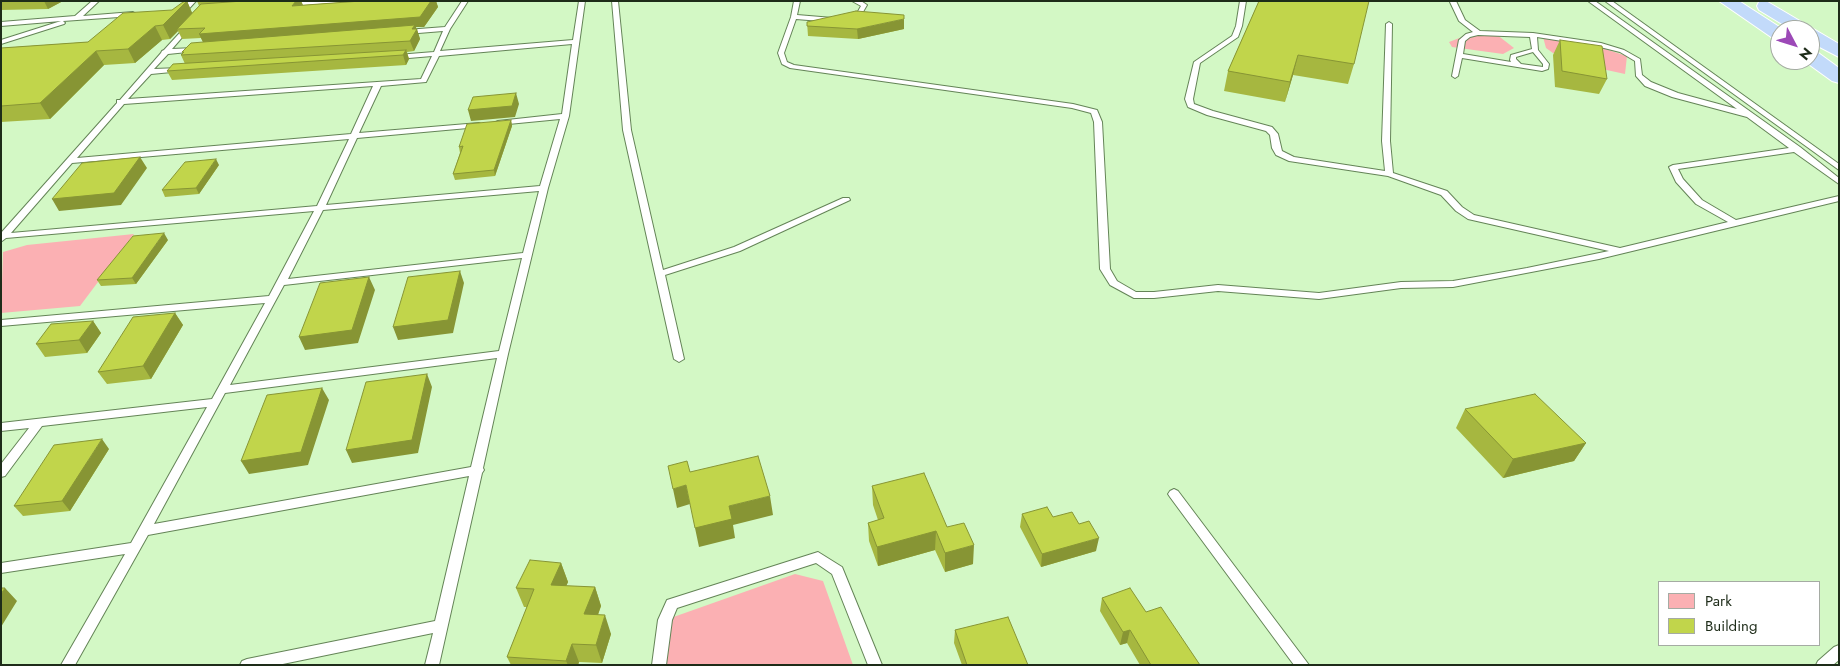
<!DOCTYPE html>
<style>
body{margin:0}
#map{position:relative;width:1840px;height:666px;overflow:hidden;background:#d3f8c5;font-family:Jost,sans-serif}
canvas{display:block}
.frame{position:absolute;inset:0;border:2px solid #1e2c19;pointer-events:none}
.legend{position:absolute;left:1658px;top:581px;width:162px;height:65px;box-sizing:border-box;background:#fff;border:1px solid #a5aba3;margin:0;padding:6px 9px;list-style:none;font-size:15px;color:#1e2c19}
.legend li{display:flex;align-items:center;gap:10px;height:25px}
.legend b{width:25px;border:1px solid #a5aba3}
.north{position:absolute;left:1770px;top:20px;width:50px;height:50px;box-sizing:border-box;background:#fff;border:1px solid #a5aba3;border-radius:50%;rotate:130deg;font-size:14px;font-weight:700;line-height:20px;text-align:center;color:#1e2c19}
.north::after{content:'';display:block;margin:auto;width:18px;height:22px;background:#9c49b7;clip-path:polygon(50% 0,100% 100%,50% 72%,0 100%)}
</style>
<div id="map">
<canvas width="1840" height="666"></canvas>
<div class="frame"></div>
<ul class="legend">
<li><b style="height:14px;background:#fbb0b3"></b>Park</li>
<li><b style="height:14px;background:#c1d54b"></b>Building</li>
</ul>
<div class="north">N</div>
</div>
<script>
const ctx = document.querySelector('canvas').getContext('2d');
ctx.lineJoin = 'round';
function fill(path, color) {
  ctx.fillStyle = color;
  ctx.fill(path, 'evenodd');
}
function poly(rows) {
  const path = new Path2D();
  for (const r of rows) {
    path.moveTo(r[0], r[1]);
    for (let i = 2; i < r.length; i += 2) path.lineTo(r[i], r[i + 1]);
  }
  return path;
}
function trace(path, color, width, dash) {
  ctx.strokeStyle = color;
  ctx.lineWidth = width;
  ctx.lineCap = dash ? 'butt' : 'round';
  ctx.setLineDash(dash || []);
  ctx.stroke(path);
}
fill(poly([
 [1496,34,1514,48,1503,54,1452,47,1449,42,1462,37],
 [1543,37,1586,43,1627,56,1625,74,1602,69,1600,62,1553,53,1546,48],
 [134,234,80,306,1,313,3,252,27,245],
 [795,574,823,581,853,665,659,665,665,620]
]), '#fbb0b3');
const service = poly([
 [92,1,99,1,83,16,133,12,136,14,133,16,63,21,65,23,64,24,1,44,1,40,61,21,1,26,1,22,75,16,92,1],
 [189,1,196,1,186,12,182,12,181,11,189,1],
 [307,1,349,1,346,3,290,6,287,4,290,2,307,1],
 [462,1,468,1,450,29,440,51,573,40,579,1,585,1,569,116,548,188,508,354,483,468,484,470,482,473,439,665,425,665,433,633,278,665,240,665,242,661,247,659,435,621,469,476,148,535,75,665,61,665,125,554,1,573,1,563,131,543,207,407,42,426,5,476,1,477,1,464,29,428,1,431,1,423,212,399,265,303,1,326,1,320,269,296,314,211,6,238,2,241,1,233,117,103,117,100,120,100,161,53,162,51,164,50,187,25,192,26,172,49,195,48,198,50,197,51,168,54,154,69,180,68,183,70,182,71,151,74,128,99,421,79,432,56,397,59,394,57,397,55,434,52,443,31,406,34,403,32,406,30,445,27,462,1],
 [572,44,562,114,498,121,494,123,498,125,560,119,540,186,326,205,357,138,479,127,483,125,479,123,359,133,381,86,426,82,439,56,572,44],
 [373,86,351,134,77,158,124,104,373,86],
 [349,139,317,206,11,233,72,163,349,139],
 [539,191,523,253,288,279,323,210,539,191],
 [522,258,499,351,230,385,284,285,522,258],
 [497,358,471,467,154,524,225,393,497,358],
 [612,1,618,1,631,130,663,270,734,247,843,198,849,198,850,200,740,251,665,275,684,359,679,362,674,359,623,130,612,1],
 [794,1,800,1,797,15,833,18,836,20,833,22,796,19,784,53,787,62,794,65,1073,104,1097,110,1102,122,1110,269,1117,281,1136,292,1154,292,1218,285,1319,293,1401,282,1453,281,1527,268,1609,251,1468,219,1456,211,1441,195,1388,176,1289,161,1276,155,1272,148,1270,135,1266,131,1207,115,1188,107,1185,99,1194,62,1232,36,1236,26,1240,1,1246,1,1242,26,1238,37,1200,63,1193,99,1194,104,1213,111,1272,127,1278,134,1282,151,1294,157,1385,171,1382,141,1386,24,1389,22,1392,24,1390,141,1393,173,1447,191,1462,207,1474,215,1620,248,1728,222,1696,204,1676,182,1669,167,1673,165,1789,148,1747,117,1672,97,1645,86,1636,76,1635,61,1620,52,1600,47,1537,37,1538,50,1549,64,1548,69,1542,71,1462,58,1458,76,1455,78,1452,76,1459,40,1466,34,1473,32,1459,21,1450,2,1456,1,1465,20,1480,31,1533,33,1601,43,1624,50,1640,59,1642,75,1651,82,1678,93,1737,109,1588,1,1595,1,1800,147,1839,178,1839,184,1794,152,1678,169,1683,179,1702,200,1736,220,1839,196,1839,201,1599,259,1453,287,1401,288,1319,299,1218,291,1154,298,1134,298,1110,285,1100,269,1094,122,1091,113,1072,108,790,68,782,64,778,53,791,17,794,1],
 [1478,35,1530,37,1532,49,1511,55,1510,60,1511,62,1463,54,1465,41,1470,37,1478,35],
 [1533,52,1543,64,1543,67,1521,64,1516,59,1516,57,1533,52],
 [852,1,861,1,867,5,860,17,852,21,849,19,856,15,861,6,852,1],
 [1605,1,1612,1,1839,164,1839,170,1605,1],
 [1174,489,1178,491,1309,665,1294,665,1170,497,1168,494,1170,491,1174,489],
 [818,552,842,567,882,665,868,665,832,574,816,563,677,608,672,620,666,665,652,665,658,620,667,600,818,552],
 [1839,645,1839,660,1833,665,1816,665,1818,661,1834,647,1839,645]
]);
const trunk = poly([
 [1719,1,1739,1,1784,30,1780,30,1780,40,1774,39,1719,1],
 [1766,1,1839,44,1839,57,1810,42,1810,30,1792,30,1759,10,1757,6,1759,2,1766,1],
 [1810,50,1817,52,1839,68,1839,83,1832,81,1803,60,1810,60,1810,50]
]);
trace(service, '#648457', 2);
trace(trunk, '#fff', 2);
fill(service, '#fff');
fill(trunk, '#c2dafa');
fill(poly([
 [1,1,63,1,48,9,1,10],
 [187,1,192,13,199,6,197,1,301,1,303,5,361,1,436,1,438,7,424,27,416,27,420,39,414,51,407,52,409,59,406,65,172,80,167,71,185,64,181,55,182,54,182,52,203,42,201,38,182,39,178,31,170,39,162,40,135,63,104,65,50,119,1,122,1,48,88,42,172,10],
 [1259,1,1354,64,1348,84,1293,75,1285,102,1224,91,1228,71],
 [807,22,904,29,858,39,808,36],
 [1560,40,1607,79,1599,94,1555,87,1553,55],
 [511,120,512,126,495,176,455,180,453,174,460,153,459,147],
 [219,165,199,194,165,197,162,190],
 [168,240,136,284,101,286,97,280],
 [175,313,183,325,151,379,107,384,98,372],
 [93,321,101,333,87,353,45,357,36,344],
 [1465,409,1586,443,1574,461,1503,478,1456,428],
 [109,449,70,511,23,516,14,506],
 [872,486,947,527,973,564,945,572,935,550,878,566,869,541,868,523,878,520,873,505],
 [1022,514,1053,517,1096,551,1041,567,1020,527],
 [561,563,568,582,566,586,595,587,601,606,598,615,611,634,602,663,579,662,578,665,511,665,507,657,527,607,524,607,516,588],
 [1102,598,1146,612,1200,665,1140,665,1127,643,1120,645,1100,611],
 [955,630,1028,665,962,665,954,643]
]), '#a6b740');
fill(poly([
 [44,1,63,1,48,9],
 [187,1,193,15,177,29,178,31,170,39,163,25],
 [296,1,301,1,304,8,292,6],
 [431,1,436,1,438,7,424,27,416,27,416,30,417,29,420,39,414,51,410,41,204,44,199,34],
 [904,19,904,29,858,39,857,29],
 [155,26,162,40,135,63,128,49],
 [406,50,409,59,406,65,403,55],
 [96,51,104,65,50,119,40,103],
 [1298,55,1293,75,1285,102,1290,82],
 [516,93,519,104,515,117,471,121,468,110],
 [511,120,512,126,495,176,494,170],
 [140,157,147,168,121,205,59,211,52,199],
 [216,159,219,165,199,194,196,188],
 [164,233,168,240,136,284,132,278],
 [460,271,464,283,453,333,398,340,393,327],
 [369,277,375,290,358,343,305,350,299,337],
 [175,313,183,325,151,379,143,366],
 [93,321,101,333,87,353,79,340],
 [427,374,432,387,418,453,352,463,346,450],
 [322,388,329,400,308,465,249,474,241,461],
 [102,439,109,449,70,511,62,501],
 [1586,443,1574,461,1503,478,1513,459],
 [686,485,690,504,677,508,673,489],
 [770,496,773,515,733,525,735,538,699,547,695,528,729,506],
 [936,531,935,550,878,566,877,547],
 [1099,538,1096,551,1041,567,1042,554],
 [974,545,973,564,945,572,945,553],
 [561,563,568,582,558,604,551,585],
 [595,587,601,606,591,633,584,614],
 [5,588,17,601,1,627,1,594],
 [605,615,611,634,602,663,596,645],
 [1130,630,1127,643,1120,645,1123,632],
 [572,644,579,662,578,665,568,665,566,661]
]), '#879534');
const building = poly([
 [187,1,163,25,155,26,128,49,96,51,40,103,1,106,1,48,88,42,123,13,172,10,183,2,187,1],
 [243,1,296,1,292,6,361,1,431,1,420,17,199,34,205,28,177,29,201,4,243,1],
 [1259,1,1369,1,1354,64,1298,55,1290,82,1228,71,1259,1],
 [856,11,904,15,904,19,857,29,807,26,807,22,856,11],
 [415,25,412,29,417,29,410,41,181,55,184,52,182,52,191,43,415,25],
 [1560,40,1602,46,1607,79,1562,71,1560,40],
 [406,50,403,55,167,71,173,64,406,50],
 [516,93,512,106,468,110,473,97,516,93],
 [511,120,494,170,453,174,463,146,459,147,467,124,511,120],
 [140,157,114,193,52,199,82,163,140,157],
 [216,159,196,188,162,190,185,162,216,159],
 [164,233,132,278,97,280,133,236,164,233],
 [460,271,448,320,393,327,408,277,460,271],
 [369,277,352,330,299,337,320,283,369,277],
 [175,313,143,366,98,372,133,317,175,313],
 [93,321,79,340,36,344,51,324,93,321],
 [427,374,412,440,346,450,366,382,427,374],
 [322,388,301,452,241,461,267,395,322,388],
 [1535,394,1586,443,1513,459,1465,409,1535,394],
 [102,439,62,501,14,506,54,445,102,439],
 [758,456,770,496,729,506,732,519,695,528,686,485,673,489,668,466,687,461,690,472,758,456],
 [924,473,947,527,964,523,974,545,945,553,936,531,877,547,868,523,884,518,872,486,924,473],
 [1047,507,1053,517,1072,512,1079,524,1089,521,1099,538,1042,554,1022,514,1047,507],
 [530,560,561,563,551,585,595,587,584,614,605,615,596,645,572,644,566,661,507,657,534,589,516,588,530,560],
 [1,588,5,588,1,594,1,588],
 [1130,588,1146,612,1161,607,1200,665,1151,665,1130,630,1123,632,1102,598,1130,588],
 [1008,617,1028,665,967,665,955,630,1008,617]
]);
fill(building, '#c1d54b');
trace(building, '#879534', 1);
</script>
